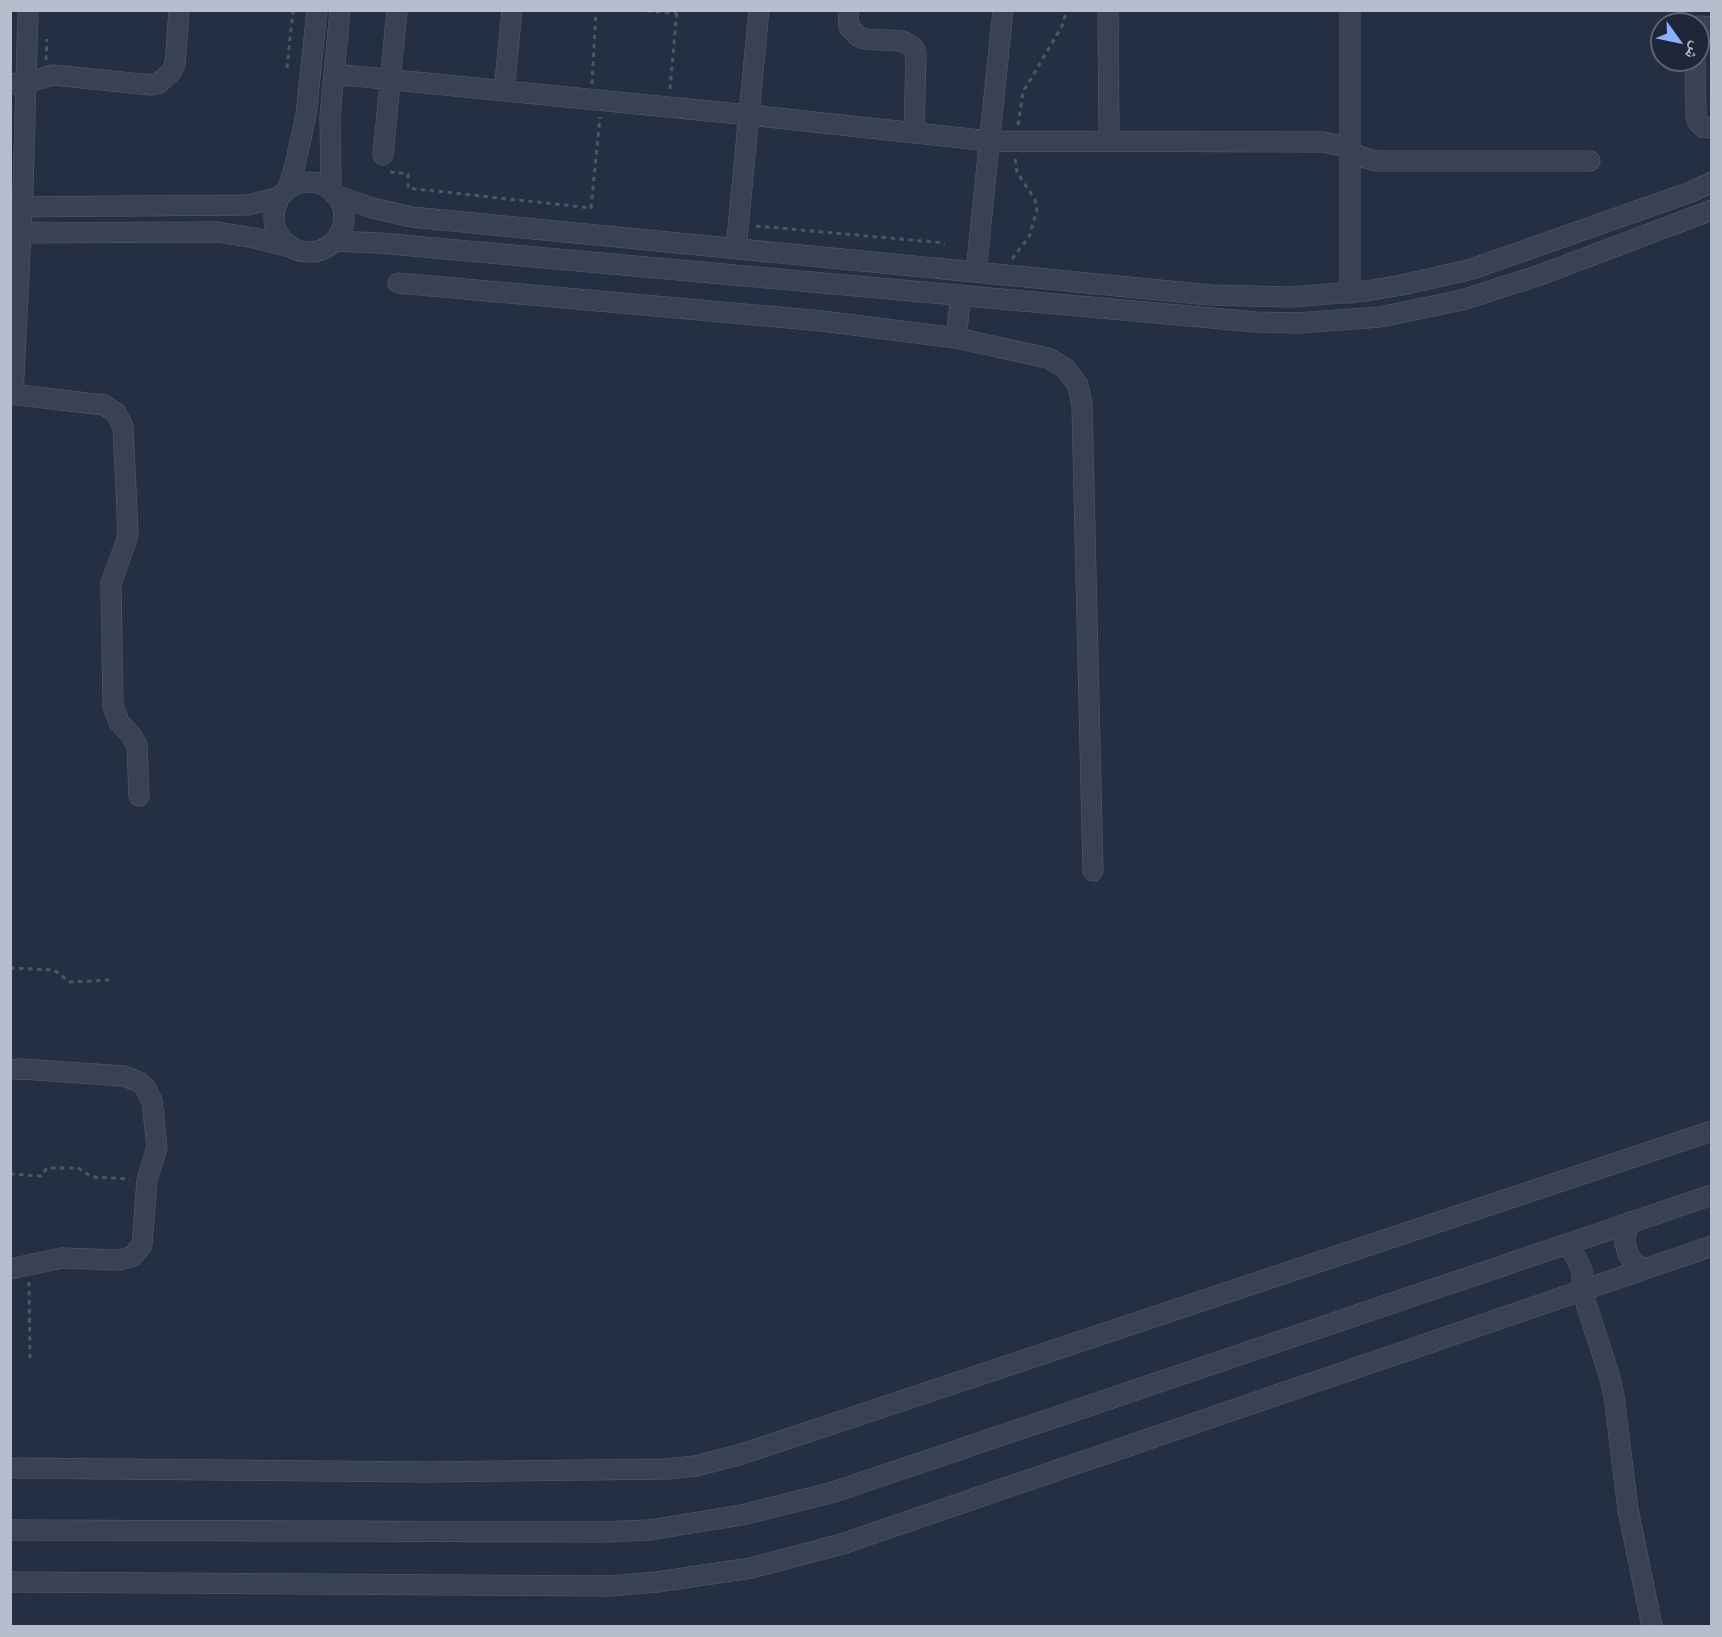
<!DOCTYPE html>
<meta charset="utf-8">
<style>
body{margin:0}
#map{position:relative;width:1722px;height:1637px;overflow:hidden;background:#252f43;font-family:Jost,"Noto Naskh Arabic",sans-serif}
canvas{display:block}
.frame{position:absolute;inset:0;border:12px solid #b7bdcd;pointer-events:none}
.north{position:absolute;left:1650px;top:12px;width:60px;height:60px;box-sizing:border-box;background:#1e2738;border:2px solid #5b6374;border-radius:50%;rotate:123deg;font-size:16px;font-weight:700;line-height:24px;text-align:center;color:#b7bdcd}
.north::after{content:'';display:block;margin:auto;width:21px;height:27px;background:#8baefd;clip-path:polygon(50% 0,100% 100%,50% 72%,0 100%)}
</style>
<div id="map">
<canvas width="1722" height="1637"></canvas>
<div class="frame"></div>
<div class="north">ش</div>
</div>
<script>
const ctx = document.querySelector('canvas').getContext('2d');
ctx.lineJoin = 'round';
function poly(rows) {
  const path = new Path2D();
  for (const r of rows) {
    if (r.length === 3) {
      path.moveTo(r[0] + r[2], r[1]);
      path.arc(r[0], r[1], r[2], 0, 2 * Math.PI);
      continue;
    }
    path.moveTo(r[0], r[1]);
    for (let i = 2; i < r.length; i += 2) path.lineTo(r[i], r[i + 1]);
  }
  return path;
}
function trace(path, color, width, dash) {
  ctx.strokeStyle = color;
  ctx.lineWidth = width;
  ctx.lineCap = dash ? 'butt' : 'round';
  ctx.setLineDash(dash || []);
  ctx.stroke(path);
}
const minor = poly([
 [848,10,849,27,859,37,865,39,902,41,912,46,915,50,916,55,914,133],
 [1108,10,1109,141],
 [1350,10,1350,293],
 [1698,26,1712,27],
 [1695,60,1696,116,1698,122,1703,127,1712,128],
 [334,74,749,115,990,141,1323,142,1342,146,1359,156,1376,161,1590,161],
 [10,84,26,83,53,75,151,85,159,83,171,72,175,65,179,10],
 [504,91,512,10],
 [383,155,397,10],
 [309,217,35],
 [288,189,295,165,306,115,317,10],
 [331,190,330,116,340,10],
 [334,194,372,208,412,217,1210,295,1290,297,1366,291,1402,285,1472,269,1691,192,1712,182],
 [10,207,248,205,280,197],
 [10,233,217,232,254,238,291,247],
 [334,241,379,243,1256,322,1298,323,1380,317,1462,300,1540,275,1712,210],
 [736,249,759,10],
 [976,272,1003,10],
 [398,283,822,321,956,338,1048,358,1065,368,1078,385,1082,405,1093,871],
 [956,338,961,295],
 [10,394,104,405,116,413,123,427,128,533,126,542,111,583,113,706,119,722,131,735,137,745,139,796],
 [13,395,23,190,28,10],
 [10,1070,22,1069,124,1076,139,1082,145,1087,152,1101,157,1147,147,1180,142,1245,133,1256,120,1260,62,1258,10,1269],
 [1630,1222,1626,1232,1625,1243,1628,1254,1634,1263,1643,1269],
 [1565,1245,1573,1252,1582,1270,1582,1291,1608,1371,1614,1396,1628,1510,1652,1626],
 [10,1468,428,1472,666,1469,696,1466,742,1454,1712,1131],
 [10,1530,602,1532,649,1530,742,1515,834,1492,1712,1195],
 [10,1582,610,1586,657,1582,751,1568,842,1544,1712,1246]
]);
trace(minor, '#555d6d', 21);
trace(poly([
 [629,10,677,13],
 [46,60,47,39],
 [287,68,293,10],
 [592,84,596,10],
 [670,89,677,10],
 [1018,125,1023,92,1062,26,1067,10],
 [390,172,408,174,408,188,591,208,600,117],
 [756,226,945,243],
 [1012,259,1029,237,1037,210,1035,200,1017,172,1015,158],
 [10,968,54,970,70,982,110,980],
 [10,1174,41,1176,47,1168,78,1168,92,1177,130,1179],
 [29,1282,30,1358]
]), '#455b61', 3, [4.5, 4.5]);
trace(minor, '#394253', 20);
</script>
